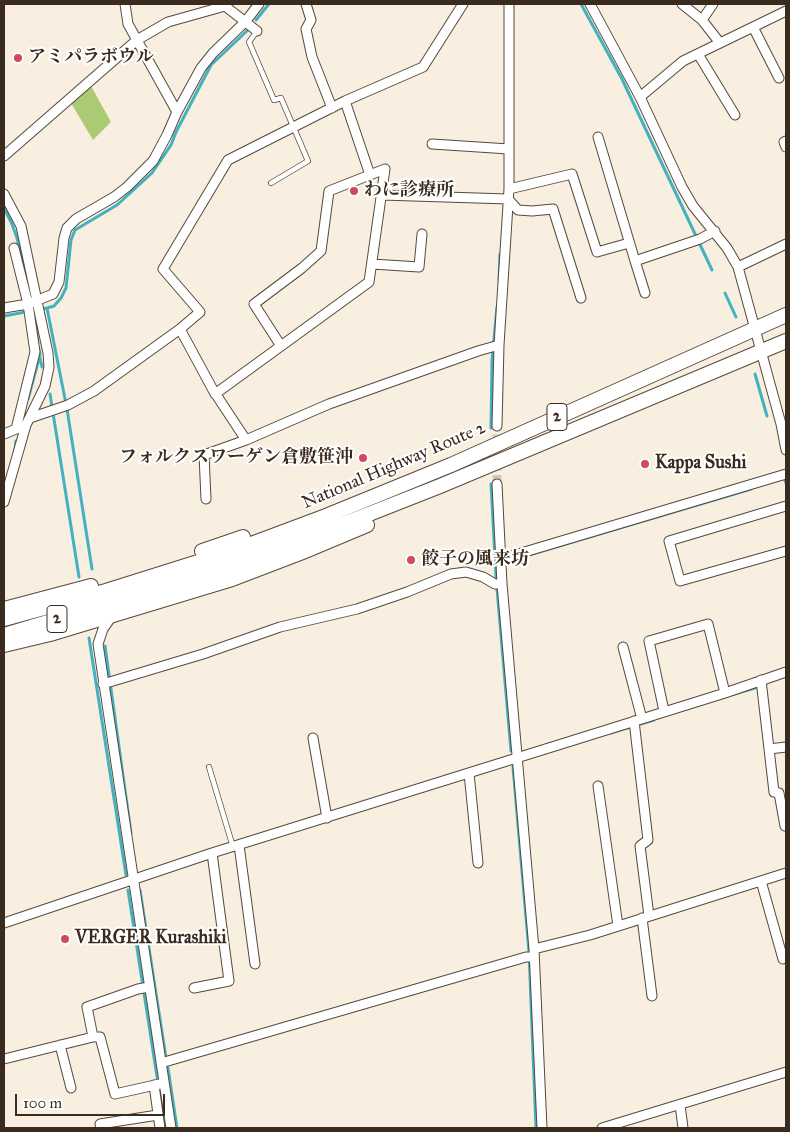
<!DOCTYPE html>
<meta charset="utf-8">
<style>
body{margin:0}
#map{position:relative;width:790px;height:1132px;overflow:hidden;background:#f8efe0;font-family:"IM FELL Great Primer",serif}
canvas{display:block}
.frame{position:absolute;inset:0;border:5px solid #3b2a1e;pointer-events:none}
.scale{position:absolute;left:15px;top:1094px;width:150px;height:22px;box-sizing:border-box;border:2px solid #3b2a1e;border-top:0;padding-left:6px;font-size:15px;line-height:18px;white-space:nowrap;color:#3b2a1e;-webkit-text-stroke:4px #fff;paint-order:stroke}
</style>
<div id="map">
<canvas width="790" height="1132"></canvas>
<div class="frame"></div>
<div class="scale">100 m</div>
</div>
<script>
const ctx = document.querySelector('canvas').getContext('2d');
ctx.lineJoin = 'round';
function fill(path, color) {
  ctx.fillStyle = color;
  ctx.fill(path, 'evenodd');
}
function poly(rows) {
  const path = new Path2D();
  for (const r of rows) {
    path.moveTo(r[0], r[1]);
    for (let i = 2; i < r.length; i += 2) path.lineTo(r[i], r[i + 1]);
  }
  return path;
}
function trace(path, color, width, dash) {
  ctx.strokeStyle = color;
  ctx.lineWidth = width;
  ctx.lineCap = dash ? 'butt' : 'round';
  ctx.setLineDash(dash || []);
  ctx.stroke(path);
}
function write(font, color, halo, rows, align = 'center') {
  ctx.font = font + ' "IM FELL Great Primer","Noto Serif JP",serif';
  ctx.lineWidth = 4;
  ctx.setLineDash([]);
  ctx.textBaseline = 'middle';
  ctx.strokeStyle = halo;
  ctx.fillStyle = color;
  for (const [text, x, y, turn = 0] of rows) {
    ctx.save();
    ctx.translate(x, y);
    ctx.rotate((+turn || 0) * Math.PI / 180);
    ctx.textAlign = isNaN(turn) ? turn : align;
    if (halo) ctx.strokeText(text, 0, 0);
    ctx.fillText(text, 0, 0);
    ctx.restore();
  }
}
fill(poly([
 [91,86,111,122,93,140,71,103]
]), '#aaca73');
trace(poly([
 [581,4,622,79,712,270],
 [256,20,269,4],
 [4,208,12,224,17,238,29,291],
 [499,280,500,254],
 [725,293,736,317],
 [47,308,67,409,92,569],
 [4,316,47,308,54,306,61,298,66,288,71,240,75,230,117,205,152,173,171,145,176,132,211,65,250,28],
 [35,324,38,343],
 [40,358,42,367],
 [755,374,767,416],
 [50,394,79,577],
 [28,399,40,355,39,349],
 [491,428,492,360,497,307],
 [15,450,16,441],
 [784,477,786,483],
 [491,484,496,577,511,751],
 [522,557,751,489],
 [89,638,126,875],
 [105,646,131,833],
 [734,694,755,688],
 [610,733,654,720],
 [513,767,529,952,536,1128],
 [128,890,165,1128],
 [140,890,166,1058],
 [168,1068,177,1128]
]), '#44b1c1', 3);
trace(poly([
 [497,484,497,426]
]), '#d2c8b9', 9, [9, 4.5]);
const service = poly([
 [257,31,249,42,274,100,281,98,308,161,271,183],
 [209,767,233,847]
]);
const minor = poly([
 [125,4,128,24,177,112],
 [306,4,311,20,306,29,312,57,332,108],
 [590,4,640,97,682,187,693,206,727,248,738,267,781,424,786,450],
 [682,4,702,20,720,43],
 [702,20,713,4],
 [753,27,779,78],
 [698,54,735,115],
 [640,97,683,61,786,11],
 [345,101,370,175],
 [598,137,635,261,700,239,715,231],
 [786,141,784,142,786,147],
 [432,144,509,149],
 [4,156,137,40,168,22,225,6,257,31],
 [509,189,572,174,597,252,629,243],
 [4,194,21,226,48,353,49,367,45,386,26,425,4,502],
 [382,195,508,199,518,210,532,211,553,209,581,298],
 [14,248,28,304,35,352,16,429],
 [635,261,645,293],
 [372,264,419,267,422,234],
 [738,267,786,244],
 [4,308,28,304,53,294,59,282,64,238,67,228,76,219,114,197,127,187,153,161,167,135,177,112,201,68,213,53,245,22,259,4],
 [180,329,213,390,246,440],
 [215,394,369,282,385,169,329,191,321,251,302,268,254,304,281,346],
 [30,418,68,405,94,391,180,329,200,312,163,269,228,160,345,101,423,67,463,4],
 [497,426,499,345,509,189,509,4],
 [4,434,21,427],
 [497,484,502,584,534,949,542,1128],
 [206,499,204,455,246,440,329,404,478,351,499,345],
 [786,506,669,541,680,581,786,551],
 [501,559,786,474],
 [112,616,103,629,98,644,171,1128],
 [623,647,642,719],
 [761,680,774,792,779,793,785,826],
 [103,684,203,654,280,627,357,609,407,592,451,574,466,572,483,577,495,584,502,584],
 [664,711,649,641,708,624,725,693],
 [634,721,648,840,640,846,649,916],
 [313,738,327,818],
 [769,749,786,747],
 [469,773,478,863],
 [598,786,618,926],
 [239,845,255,964],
 [761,881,783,959],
 [642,918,652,996],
 [4,923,212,853,725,693,786,672],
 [534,949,590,935,786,873],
 [149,987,138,989,87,1007,93,1037,100,1037,115,1094,164,1083],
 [194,988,229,981,212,853],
 [60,1045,71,1088],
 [4,1059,93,1037],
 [161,1063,526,957,534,957],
 [154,1085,160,1128],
 [680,1105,683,1128],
 [101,1128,100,1124,158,1115],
 [602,1128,786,1072]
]);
const trunk = poly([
 [202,551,243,537],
 [4,609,91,586],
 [4,619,106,591,227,553,326,516,451,465,786,315],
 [4,635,109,604,230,565,336,527,440,486,786,341],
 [4,645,50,634,232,579,300,553,367,525]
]);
trace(service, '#57483b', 6);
trace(minor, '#57483b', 11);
trace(trunk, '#57483b', 16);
trace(service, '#fff', 4.5);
trace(minor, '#fff', 9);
trace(trunk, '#fff', 14);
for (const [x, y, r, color] of [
 [18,58,5,"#d1495b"],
 [354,191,5,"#d1495b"],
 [363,458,5,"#d1495b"],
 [645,464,5,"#d1495b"],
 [411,560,5,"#d1495b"],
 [65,939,5,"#d1495b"]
]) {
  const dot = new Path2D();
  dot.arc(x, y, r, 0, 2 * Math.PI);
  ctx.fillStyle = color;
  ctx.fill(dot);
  trace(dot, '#fff', 2);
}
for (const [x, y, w] of [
 [557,417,20],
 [57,619,20]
]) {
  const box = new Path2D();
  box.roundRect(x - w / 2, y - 13.5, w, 27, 4);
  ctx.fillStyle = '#fff';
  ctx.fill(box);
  trace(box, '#3b2a1e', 1);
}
write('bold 16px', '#3b2a1e', null, [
 ["2",557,417],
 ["2",57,619]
]);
write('bold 18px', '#3b2a1e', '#fff', [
 ["アミパラボウル",28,58],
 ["わに診療所",364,191],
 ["フォルクスワーゲン倉敷笹沖",353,458,"right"],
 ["Kappa Sushi",655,464],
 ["餃子の風来坊",421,560],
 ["VERGER Kurashiki",75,939]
], 'left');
write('18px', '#3b2a1e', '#fff', [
 ["National Highway Route 2",394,466,-23]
]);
</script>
